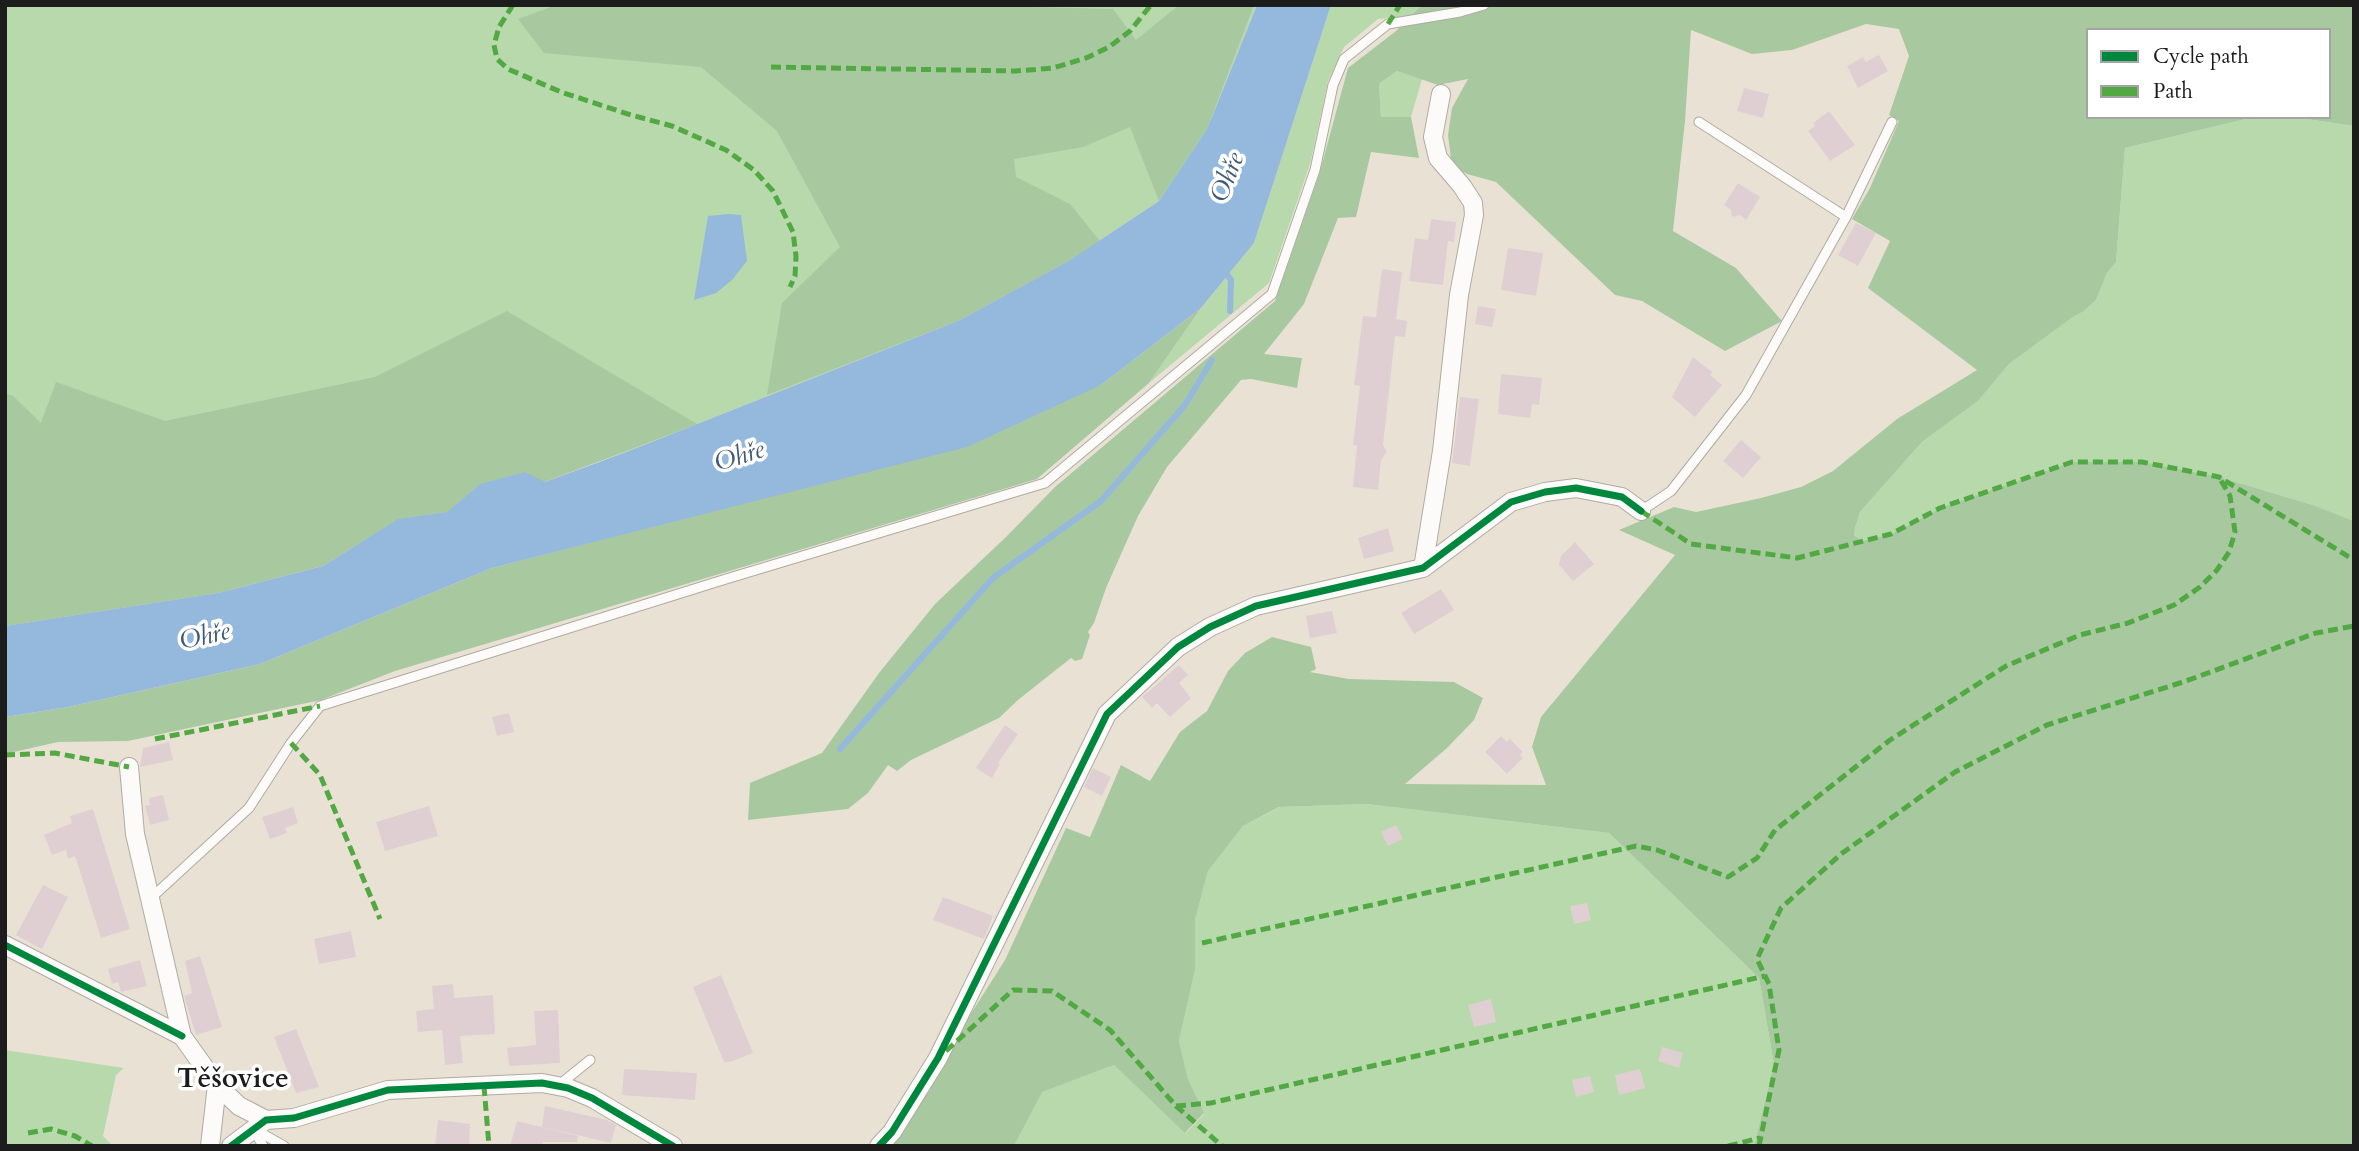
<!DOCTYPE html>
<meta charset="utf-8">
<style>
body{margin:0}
#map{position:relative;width:2359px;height:1151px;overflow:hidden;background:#e9e2d4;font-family:Cardo,serif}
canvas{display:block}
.frame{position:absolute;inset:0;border:7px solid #1c1c1c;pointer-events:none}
.legend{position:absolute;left:2086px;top:28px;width:245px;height:91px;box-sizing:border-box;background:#fff;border:2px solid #a4a4a4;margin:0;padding:9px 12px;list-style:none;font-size:21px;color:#1c1c1c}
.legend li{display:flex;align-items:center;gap:14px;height:35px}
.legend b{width:35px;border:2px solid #a4a4a4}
</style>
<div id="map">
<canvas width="2359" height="1151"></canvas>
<div class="frame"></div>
<ul class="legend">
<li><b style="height:9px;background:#00873e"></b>Cycle path</li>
<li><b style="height:9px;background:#52a943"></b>Path</li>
</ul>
</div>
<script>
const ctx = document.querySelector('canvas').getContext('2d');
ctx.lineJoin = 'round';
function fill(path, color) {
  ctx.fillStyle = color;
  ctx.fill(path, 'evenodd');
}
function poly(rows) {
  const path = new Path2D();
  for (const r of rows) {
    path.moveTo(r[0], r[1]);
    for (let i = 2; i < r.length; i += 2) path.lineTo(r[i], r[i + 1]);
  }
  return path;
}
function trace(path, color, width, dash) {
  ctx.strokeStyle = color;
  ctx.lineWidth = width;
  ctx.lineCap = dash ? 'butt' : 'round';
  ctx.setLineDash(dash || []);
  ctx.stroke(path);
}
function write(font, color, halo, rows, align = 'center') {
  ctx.font = font + ' Cardo,serif';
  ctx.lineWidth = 7;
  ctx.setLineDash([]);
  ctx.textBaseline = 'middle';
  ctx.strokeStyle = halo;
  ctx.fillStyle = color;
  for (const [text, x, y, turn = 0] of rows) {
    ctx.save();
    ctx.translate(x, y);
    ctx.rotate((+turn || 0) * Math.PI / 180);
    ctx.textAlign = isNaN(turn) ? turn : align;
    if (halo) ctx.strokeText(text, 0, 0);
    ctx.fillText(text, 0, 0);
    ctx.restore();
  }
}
fill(poly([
 [5,5,1055,7,1257,5,1207,129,1159,201,1070,260,960,320,629,451,218,593,5,626],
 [1331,5,1422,5,1413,16,1378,19,1344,47,1328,81,1310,164,1269,283,1149,383,1201,308,1254,243],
 [1397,71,1422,79,1411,117,1381,118,1379,84],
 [2254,117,2293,117,2354,126,2354,521,2313,505,2219,477,1940,508,1891,534,1862,541,1854,537,1855,528,1860,512,1922,442,1978,401,2009,364,2073,317,2084,311,2096,300,2107,273,2116,262,2125,148],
 [1367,804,1609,833,1759,978,1774,1064,1754,1146,1014,1146,1041,1092,1114,1065,1186,1133,1204,1114,1188,1079,1179,1041,1195,970,1195,920,1208,871,1243,826,1280,807],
 [5,1050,124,1068,116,1075,103,1136,113,1146,5,1146]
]), '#b7d9ab');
fill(poly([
 [556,5,955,5,1113,9,1136,40,1179,5,1254,5,1207,129,1159,201,1130,127,1083,147,1014,159,1016,177,1070,204,1100,241,1070,260,960,320,767,395,782,303,840,247,777,131,701,67,544,53,518,19],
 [1422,5,2354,5,2354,126,2293,117,2329,117,2329,30,2088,30,2088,117,2254,117,2125,148,2116,262,2107,273,2096,300,2084,311,2073,317,2009,364,1978,401,1922,442,1860,512,1855,528,1854,536,1862,541,1891,534,1940,508,2072,462,2142,462,2219,477,2313,505,2354,521,2354,1146,1754,1146,1774,1064,1759,978,1609,833,1367,804,1279,807,1243,826,1208,871,1195,920,1195,970,1179,1041,1188,1079,1204,1113,1185,1133,1114,1065,1042,1092,1014,1146,893,1146,911,1108,1005,960,1066,828,1090,837,1121,765,1150,781,1180,732,1207,711,1228,671,1245,653,1272,637,1311,647,1316,669,1310,672,1349,679,1454,682,1483,698,1474,720,1447,748,1405,784,1546,785,1532,747,1541,717,1675,555,1619,530,1674,507,1696,512,1761,498,1801,487,1833,471,1897,419,1977,370,1868,288,1890,241,1852,219,1870,188,1899,121,1889,115,1909,56,1899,29,1866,24,1792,50,1752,54,1691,30,1685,121,1673,231,1736,268,1782,321,1725,351,1642,301,1615,295,1496,182,1467,174,1452,166,1448,135,1452,108,1468,79,1438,85,1397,71,1379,84,1381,117,1411,117,1419,158,1371,152,1356,217,1338,218,1304,304,1264,354,1302,358,1297,388,1251,379,1241,380,1167,467,1138,516,1106,588,1094,623,1088,632,1090,635,1082,659,1075,661,1071,658,1018,700,999,718,911,760,897,771,888,765,868,793,848,809,748,820,750,783,822,753,879,673,935,604,1006,537,1055,487,1275,301,1319,175,1348,68,1396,31],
 [1201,308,1149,383,1037,479,395,671,321,700,128,741,58,742,5,754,5,717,68,707,260,664,492,568,770,496,1101,385],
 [507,311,697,424,545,482,480,484,447,512,398,519,323,566,218,593,5,626,5,393,13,396,41,423,56,382,165,421,375,377]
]), '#a8c9a0');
fill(poly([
 [1257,5,1331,5,1254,243,1201,308,1101,385,967,447,492,568,260,664,68,707,5,717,5,626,218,593,323,566,398,519,447,512,480,484,525,472,545,482,629,451,960,320,1070,260,1159,201,1207,129],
 [729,214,741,215,747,261,732,280,716,293,694,300,708,216]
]), '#94b9dc');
trace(poly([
 [1224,270,1231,280,1230,311],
 [840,749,993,578,1101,501,1185,405,1212,360]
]), '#94b9dc', 6);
fill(poly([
 [1879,55,1888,71,1858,88,1847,66,1863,57,1866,62],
 [1744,88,1769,94,1763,118,1737,111],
 [1829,111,1855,145,1830,161,1808,131,1815,126,1813,123],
 [1738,183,1760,197,1746,220,1740,215,1732,217,1731,210,1724,205],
 [1431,219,1456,222,1454,242,1448,241,1443,285,1409,281,1415,238,1428,240],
 [1856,223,1876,233,1858,266,1838,255],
 [1508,248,1543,253,1536,296,1501,290],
 [1382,269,1402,272,1396,319,1407,321,1405,337,1395,336,1383,445,1387,452,1381,460,1378,490,1353,487,1357,446,1353,445,1360,386,1354,385,1363,316,1376,317],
 [1478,306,1496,309,1492,327,1475,324],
 [1693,357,1712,372,1710,375,1722,385,1695,417,1672,397],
 [1501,374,1542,378,1539,405,1532,404,1530,418,1498,414],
 [1460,397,1479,399,1470,466,1452,463],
 [1741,440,1761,457,1743,478,1723,461],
 [1388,528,1394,551,1364,559,1358,538],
 [1575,542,1594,564,1573,581,1559,565,1561,556],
 [1441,589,1454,610,1414,634,1401,613],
 [1332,611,1337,633,1310,638,1306,616],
 [1179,665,1188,675,1179,683,1191,698,1170,717,1157,703,1152,708,1142,697],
 [509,713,514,732,497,736,492,717],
 [1005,725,1018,734,998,763,1000,764,992,778,976,768],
 [1501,736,1507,742,1510,739,1523,752,1520,755,1523,758,1507,774,1485,752],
 [169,742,173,760,140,767,143,748],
 [1093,768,1111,777,1102,796,1084,787],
 [163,795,169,820,150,825,145,806,150,805,149,798],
 [429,806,438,836,385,851,376,822],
 [293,807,298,823,285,828,287,833,270,839,262,817],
 [93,809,130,929,101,938,75,856,68,859,66,850,52,855,44,835,72,823,70,816],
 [1396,825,1403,839,1388,846,1381,832],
 [43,885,68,897,42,949,16,935],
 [943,897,993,916,984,939,933,920],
 [1587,903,1591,920,1574,924,1570,906],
 [351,931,356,957,319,964,314,939],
 [200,956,222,1027,196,1035,184,996,192,993,185,961],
 [140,960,147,986,121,992,118,982,112,984,108,969],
 [721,975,753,1053,730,1062,724,1062,693,987],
 [453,984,454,998,493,995,495,1034,460,1036,463,1063,445,1065,442,1030,418,1032,416,1011,434,1009,432,986],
 [1491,999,1496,1022,1474,1027,1468,1005],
 [558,1010,560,1063,509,1066,507,1048,536,1045,534,1011],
 [296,1029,319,1087,296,1093,274,1037],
 [1662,1047,1683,1053,1679,1068,1658,1061],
 [624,1069,697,1073,695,1100,622,1095],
 [1640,1069,1645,1088,1619,1095,1615,1075],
 [1590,1076,1594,1092,1576,1097,1572,1080],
 [545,1106,607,1120,616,1125,611,1143,542,1127],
 [438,1120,470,1124,469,1146,435,1146],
 [517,1121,578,1136,577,1142,543,1142,542,1146,510,1146]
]), '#dfcfd3');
const lane = poly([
 [1699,122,1846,217],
 [1641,511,1671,491,1746,395,1846,217,1892,122],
 [150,899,249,808,291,743,320,706,726,579,1045,483,1272,294,1315,170,1333,85,1344,59,1388,24,1460,12,1484,5],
 [559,1085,590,1060],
 [254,1129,284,1146],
 [254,1130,263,1146]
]);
const street = poly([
 [1423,568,1442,451,1459,295,1474,215,1473,203,1462,186,1438,158,1433,137,1441,94],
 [129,767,135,834,182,1036,217,1085,239,1106,266,1120],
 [5,945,182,1036],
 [210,1146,217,1085],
 [231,1146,266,1120,294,1118,388,1090,542,1083,568,1088,592,1098,673,1146],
 [879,1146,892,1132,938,1058,1107,714,1178,647,1210,627,1256,606,1423,568,1511,502,1545,492,1576,488,1622,497,1641,511]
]);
trace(lane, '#afaba2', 11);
trace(street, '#afaba2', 20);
trace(lane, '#fcfbf9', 9);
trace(street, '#fcfbf9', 18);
trace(poly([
 [513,5,499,27,494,45,497,59,508,69,561,92,631,115,672,126,726,150,754,170,773,191,793,232,796,256,795,276,790,287],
 [1388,24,1400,5],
 [771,67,1016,71,1053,68,1086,58,1109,47,1130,31,1151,5],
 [1641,511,1691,544,1797,558,1891,534,1940,508,2072,462,2142,462,2219,477,2354,560],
 [155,739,320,706],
 [291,743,320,775,380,919],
 [5,755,55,753,129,767],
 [1202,943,1636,846,1657,850,1728,877,1757,858,1775,830,1890,740,2006,666,2080,635,2128,623,2174,605,2200,587,2217,570,2229,552,2235,532,2230,496,2219,477],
 [946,1051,1013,990,1052,991,1110,1030,1176,1106,1222,1146],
 [484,1086,489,1146],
 [1176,1106,1211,1103,1765,976],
 [28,1133,51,1129,75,1136,92,1146],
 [1728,1146,1760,1138],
 [1759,1146,1779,1050,1769,984,1757,959,1781,908,1841,854,1955,772,2047,725,2186,681,2316,633,2354,626]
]), '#52a943', 5, [10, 5]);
trace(poly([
 [5,945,182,1036],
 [231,1146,266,1120,294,1118,388,1090,542,1083,568,1088,592,1098,673,1146],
 [879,1146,892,1132,938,1058,1107,714,1178,647,1210,627,1256,606,1423,568,1511,502,1545,492,1576,488,1622,497,1641,511]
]), '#00873e', 7);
write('italic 26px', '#415b74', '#fff', [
 ["Ohře",1229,178,-69],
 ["Ohře",740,458,-18],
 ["Ohře",205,638,-13]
]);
write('bold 28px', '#1c1c1c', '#fff', [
 ["Těšovice",233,1081]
]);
</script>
